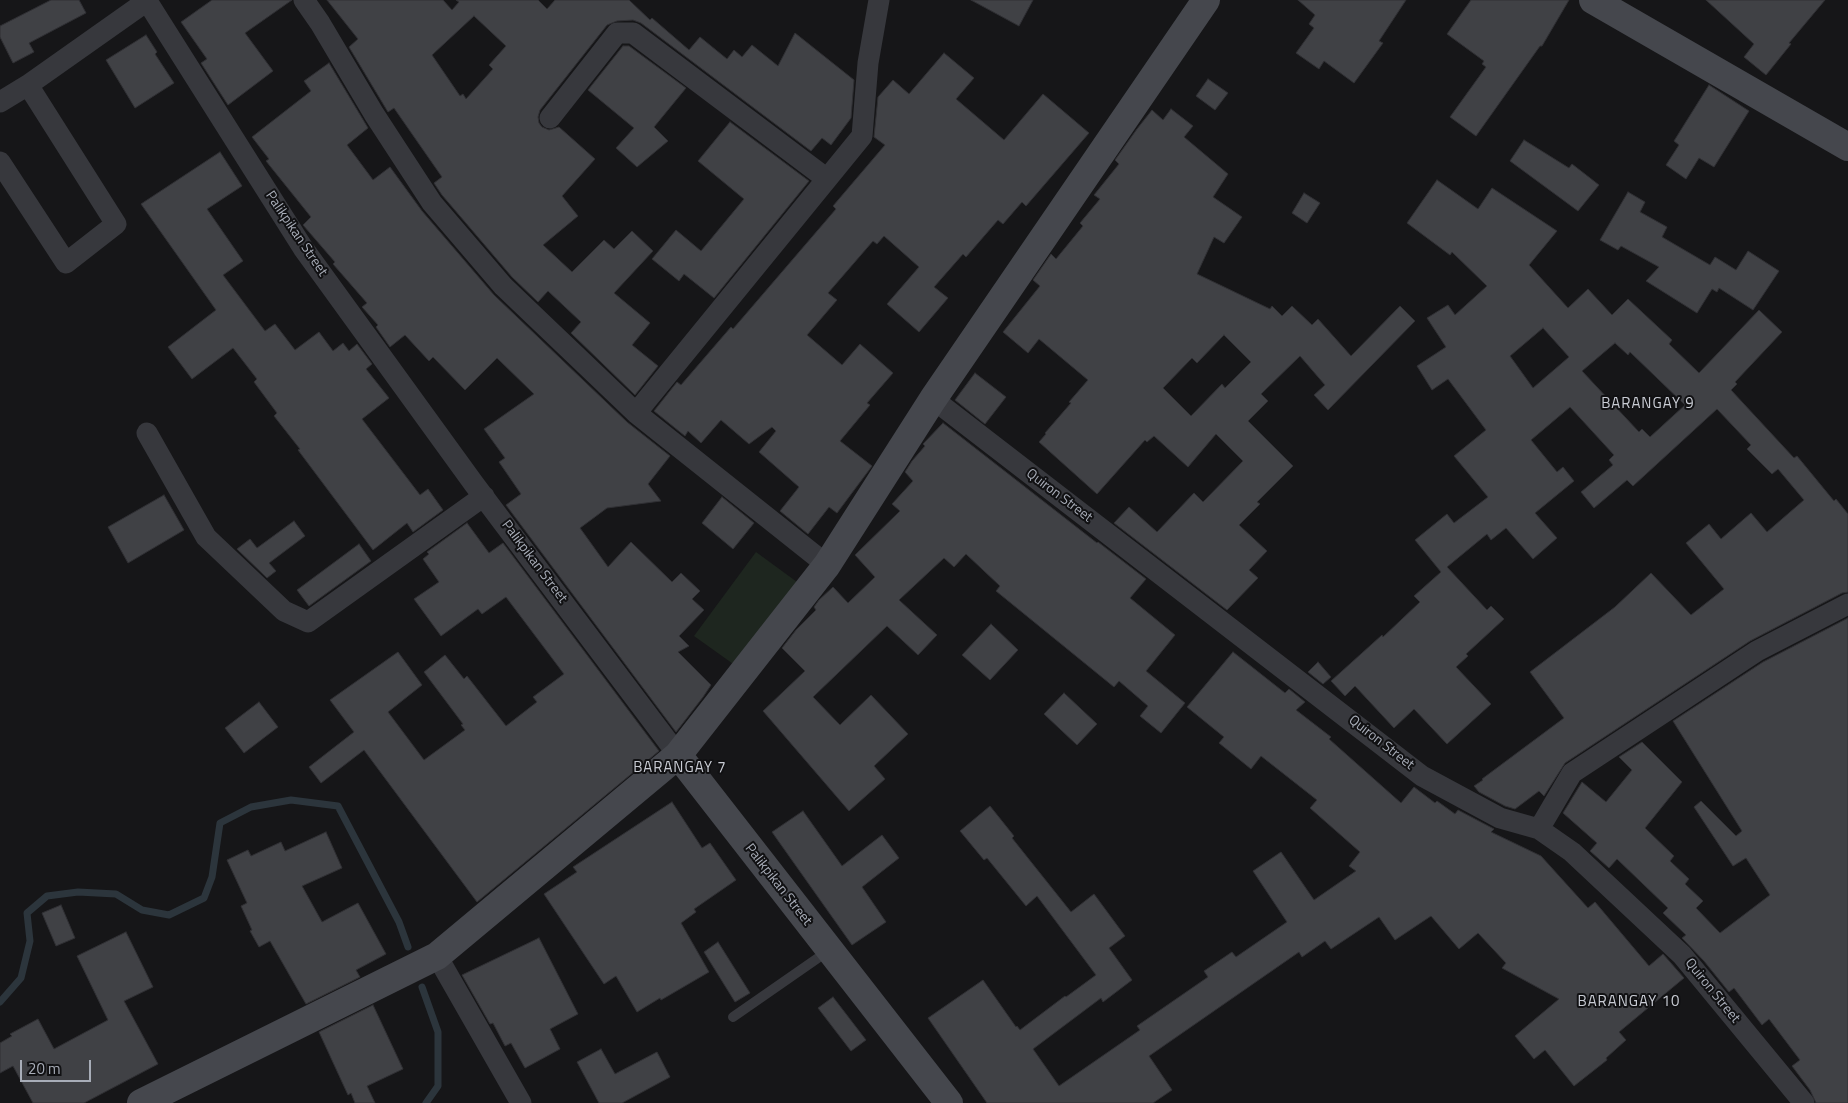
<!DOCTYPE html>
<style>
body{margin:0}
#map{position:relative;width:1848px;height:1103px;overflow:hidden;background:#161618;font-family:"Titillium Web",sans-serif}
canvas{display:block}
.scale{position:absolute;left:20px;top:1060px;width:71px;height:22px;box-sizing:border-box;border:2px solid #a8adb8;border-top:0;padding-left:6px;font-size:15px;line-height:18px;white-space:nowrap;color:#a8adb8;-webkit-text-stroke:4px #111113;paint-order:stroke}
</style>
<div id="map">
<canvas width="1848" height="1103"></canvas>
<div class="scale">20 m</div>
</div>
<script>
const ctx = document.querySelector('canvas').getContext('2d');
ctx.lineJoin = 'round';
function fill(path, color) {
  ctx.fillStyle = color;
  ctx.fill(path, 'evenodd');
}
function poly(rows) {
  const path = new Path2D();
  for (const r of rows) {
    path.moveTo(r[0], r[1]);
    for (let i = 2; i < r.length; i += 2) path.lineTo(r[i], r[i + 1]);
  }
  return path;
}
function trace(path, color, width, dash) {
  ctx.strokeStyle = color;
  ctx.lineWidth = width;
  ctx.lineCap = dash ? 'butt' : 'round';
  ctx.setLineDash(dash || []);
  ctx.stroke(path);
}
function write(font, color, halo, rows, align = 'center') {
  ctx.font = font + ' "Titillium Web",sans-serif';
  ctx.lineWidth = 4;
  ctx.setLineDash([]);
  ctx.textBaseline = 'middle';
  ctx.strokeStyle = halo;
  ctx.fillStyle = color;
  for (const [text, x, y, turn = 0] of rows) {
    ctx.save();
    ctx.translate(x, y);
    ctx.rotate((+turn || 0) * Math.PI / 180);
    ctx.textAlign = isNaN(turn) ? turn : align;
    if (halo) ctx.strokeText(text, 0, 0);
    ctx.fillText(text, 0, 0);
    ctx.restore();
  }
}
fill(poly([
 [756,552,797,582,736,666,694,636]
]), '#1e261f');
trace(poly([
 [422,987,438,1032,438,1086,426,1103],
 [0,1002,21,978,30,941,27,913,47,896,78,892,116,894,142,910,169,915,204,898,212,877,220,823,251,807,291,800,338,806,399,922,408,947]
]), '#2c353c', 7);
const building = poly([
 [51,0,79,0,86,13,29,43,34,52,13,63,0,37,0,26,51,0],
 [212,0,292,0,245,33,273,71,228,105,201,63,207,59,181,22,212,0],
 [327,0,443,0,452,10,459,2,456,0,538,0,547,9,555,0,629,0,650,20,652,18,689,50,700,37,727,59,734,50,742,57,752,45,778,66,795,33,854,80,851,118,831,145,822,138,811,151,641,23,633,20,617,21,607,25,540,110,538,117,539,123,542,127,549,130,559,127,595,159,562,196,578,216,543,245,572,272,604,240,614,249,632,231,653,251,614,293,650,323,632,345,658,366,635,395,571,333,581,322,548,291,538,302,512,277,442,195,434,183,442,177,394,108,388,112,349,47,358,39,327,0],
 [474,16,506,46,489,65,493,69,466,99,463,94,460,96,432,55,474,16],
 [971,0,1033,0,1019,26,971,0],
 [1298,0,1406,0,1379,41,1383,43,1354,83,1324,61,1319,69,1296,53,1314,28,1309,24,1315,15,1298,0],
 [1471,0,1569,0,1542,46,1540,46,1476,136,1450,117,1486,67,1482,64,1484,61,1447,34,1471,0],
 [1706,0,1825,0,1789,43,1791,44,1766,75,1744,57,1754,44,1706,0],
 [146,35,157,52,155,54,174,83,135,108,106,60,146,35],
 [623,46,629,46,686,88,654,127,668,141,637,167,616,148,634,128,588,90,623,46],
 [944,53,974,78,956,99,1004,140,1043,94,1089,133,1026,206,1022,202,1003,224,998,220,966,257,963,254,934,287,948,298,919,332,887,304,919,267,884,236,877,244,873,241,828,293,837,300,807,335,842,365,860,344,893,373,867,403,870,405,840,441,872,466,837,513,829,507,808,534,780,511,799,487,759,452,776,431,772,427,749,444,721,420,701,443,688,431,685,436,654,411,677,382,681,385,731,327,733,329,836,209,833,206,885,145,874,137,878,97,893,80,909,94,944,53],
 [329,63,368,128,347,145,373,180,390,167,422,211,494,295,627,422,670,456,648,484,661,501,607,508,580,528,608,567,631,542,672,582,681,573,700,591,692,599,704,610,679,636,689,646,678,652,711,685,703,697,676,732,506,505,521,494,499,462,505,458,484,429,534,394,497,358,465,390,433,357,429,361,405,335,390,347,376,327,378,325,362,307,367,303,333,264,335,262,303,225,311,217,266,161,269,159,252,137,311,91,304,81,329,63],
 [1208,79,1228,93,1215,110,1196,96,1208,79],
 [1709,85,1749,111,1714,167,1699,158,1686,179,1666,165,1679,145,1674,141,1709,85],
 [1171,109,1193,126,1184,137,1228,174,1213,197,1242,217,1224,243,1214,237,1197,274,1270,309,1272,306,1282,316,1292,306,1312,325,1318,319,1351,356,1400,306,1415,321,1328,410,1314,395,1325,385,1300,356,1261,394,1268,401,1248,421,1293,466,1257,502,1260,504,1239,525,1267,551,1249,570,1258,578,1227,610,1114,523,1129,507,1157,532,1194,493,1203,502,1243,461,1216,434,1188,467,1154,436,1147,442,1145,440,1097,494,1039,442,1046,434,1045,433,1071,403,1069,402,1088,380,1039,339,1028,353,1003,332,1040,286,1033,280,1051,254,1056,259,1083,226,1080,223,1100,199,1094,195,1119,164,1115,160,1137,129,1152,110,1163,120,1171,109],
 [1224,335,1251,362,1225,388,1222,384,1191,416,1163,388,1192,358,1197,363,1224,335],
 [730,122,809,181,714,298,684,274,679,281,652,259,676,230,701,251,744,199,698,161,730,122],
 [1524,140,1569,168,1572,164,1599,185,1578,211,1510,161,1524,140],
 [220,152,242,186,207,209,243,261,223,275,265,331,275,324,295,350,319,332,333,351,343,343,349,351,357,344,372,364,366,369,389,398,362,419,420,495,428,489,443,510,413,532,407,523,373,550,298,450,300,449,274,416,277,413,254,382,257,379,233,348,192,379,168,347,216,310,141,204,220,152],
 [1437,180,1478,209,1492,188,1557,231,1529,265,1568,308,1588,289,1612,315,1628,299,1672,340,1669,344,1699,373,1759,310,1782,332,1735,382,1737,384,1731,390,1794,458,1797,456,1834,501,1836,499,1848,514,1848,592,1842,593,1750,641,1565,763,1544,796,1539,791,1515,809,1505,806,1479,792,1474,786,1483,780,1482,779,1564,718,1530,672,1615,607,1651,573,1691,615,1724,589,1686,543,1709,524,1721,539,1751,513,1767,532,1804,500,1778,469,1772,474,1747,449,1751,445,1717,409,1633,486,1627,480,1594,508,1581,492,1613,465,1609,460,1614,455,1570,407,1531,440,1557,472,1563,467,1574,481,1535,513,1557,538,1533,559,1506,528,1491,540,1487,534,1447,567,1487,610,1491,606,1504,619,1466,654,1468,656,1456,667,1491,704,1447,744,1414,709,1394,728,1355,686,1345,696,1331,681,1382,635,1383,637,1420,602,1414,596,1441,572,1415,540,1447,514,1454,523,1488,497,1454,456,1486,430,1448,379,1432,390,1417,366,1446,347,1427,318,1448,305,1455,315,1487,286,1452,252,1450,255,1407,223,1437,180],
 [1543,328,1569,357,1533,388,1510,356,1543,328],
 [1615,343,1628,355,1630,352,1685,405,1650,437,1642,429,1639,432,1582,371,1615,343],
 [1628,192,1645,202,1640,212,1667,227,1662,237,1710,265,1715,257,1736,270,1748,251,1779,271,1753,310,1719,288,1717,292,1712,289,1697,313,1646,281,1659,267,1621,246,1618,250,1600,240,1628,192],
 [1304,193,1320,203,1307,223,1292,213,1304,193],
 [975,373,1006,397,985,424,955,400,975,373],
 [943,423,1097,543,1098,542,1146,579,1130,598,1175,635,1146,671,1185,703,1161,733,1140,716,1148,706,1119,681,1114,687,996,591,1000,586,966,554,954,567,944,558,899,600,937,635,918,655,887,626,813,697,840,725,871,695,908,734,874,766,885,779,849,811,763,711,805,671,782,648,796,630,816,610,814,607,819,600,833,587,848,603,875,577,855,555,900,511,892,504,913,481,905,472,912,461,925,446,923,444,943,423],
 [164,495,184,530,128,563,108,527,164,495],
 [722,497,754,523,733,549,702,523,722,497],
 [294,521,305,536,269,563,276,571,267,578,237,549,250,539,257,548,294,521],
 [467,523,489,553,503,543,659,751,477,902,364,750,321,783,309,767,354,732,330,700,398,652,422,685,388,712,424,760,465,730,461,725,463,724,424,672,445,655,464,679,467,676,506,726,537,702,533,697,564,674,506,597,482,614,478,609,441,636,414,599,439,582,423,559,429,554,427,552,467,523],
 [359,544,371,561,309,606,297,590,359,544],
 [1848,618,1848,1103,1816,1103,1810,1090,1792,1066,1800,1060,1769,1019,1762,1025,1734,988,1729,992,1704,961,1682,938,1686,935,1663,913,1668,908,1617,859,1609,868,1590,851,1597,843,1563,813,1582,782,1606,802,1632,770,1619,757,1642,742,1682,782,1645,828,1674,856,1670,861,1689,879,1685,884,1703,901,1696,908,1720,933,1770,895,1746,858,1733,866,1694,807,1701,801,1736,836,1742,831,1673,721,1763,662,1848,618],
 [991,624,1018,650,990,680,962,655,991,624],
 [1233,652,1285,693,1289,689,1305,702,1296,710,1331,737,1329,739,1401,803,1414,787,1435,803,1437,801,1455,814,1458,810,1494,829,1491,832,1541,856,1588,908,1595,902,1649,966,1663,954,1684,978,1619,1032,1626,1040,1606,1058,1607,1060,1574,1086,1545,1050,1534,1059,1515,1036,1559,999,1502,968,1506,963,1478,933,1459,949,1431,916,1395,940,1379,917,1331,949,1325,941,1302,957,1299,952,1149,1056,1172,1090,1153,1103,987,1103,928,1018,983,980,1016,1027,1017,1026,1020,1030,1065,996,1066,997,1096,975,1037,896,1026,906,987,858,984,860,960,831,990,806,1014,836,1012,838,1071,912,1094,894,1125,936,1109,948,1132,980,1103,1002,1101,998,1033,1049,1059,1086,1140,1030,1137,1026,1208,977,1204,971,1232,952,1236,957,1287,922,1253,871,1281,852,1314,900,1356,871,1349,866,1360,852,1310,808,1317,800,1261,756,1251,769,1219,743,1224,737,1187,707,1233,652],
 [1318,662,1331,677,1323,684,1308,672,1318,662],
 [1064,693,1097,724,1077,745,1044,714,1064,693],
 [259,702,278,727,244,753,225,728,259,702],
 [672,802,702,848,710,843,736,880,694,909,696,912,681,923,709,972,661,1000,660,998,637,1012,616,976,604,984,544,894,577,872,573,867,672,802],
 [803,811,842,866,882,835,899,858,862,887,886,922,852,945,772,832,803,811],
 [326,832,342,868,302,886,322,922,358,903,386,954,356,970,360,977,306,1004,270,941,259,947,250,931,252,930,241,906,247,903,227,860,248,850,251,856,281,842,285,851,326,832],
 [61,905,75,938,56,946,42,913,61,905],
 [126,932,153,987,124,1001,158,1064,84,1103,33,1103,13,1066,0,1073,0,1043,12,1036,10,1034,38,1019,54,1049,108,1020,77,956,126,932],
 [539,938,578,1014,550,1029,560,1049,525,1068,511,1043,505,1046,493,1023,490,1024,462,975,539,938],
 [718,942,750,993,735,1002,704,952,718,942],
 [833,997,866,1040,851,1051,818,1008,833,997],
 [373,1005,403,1069,367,1086,375,1103,355,1103,351,1093,348,1095,319,1032,373,1005],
 [601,1049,615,1074,657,1052,670,1077,622,1103,599,1103,577,1062,601,1049]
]);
fill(building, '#404145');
trace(building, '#303034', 1);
trace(poly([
 [733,1017,828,951]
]), '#37383d', 10);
trace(poly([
 [304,0,320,23,374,114,432,203,503,286,636,413],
 [0,102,28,85,147,1,303,248,474,484,678,755],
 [550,118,617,33,633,33,827,179],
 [0,162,66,263,116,224,28,85],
 [933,399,1422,776,1500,818,1539,829,1572,852,1682,955,1804,1103],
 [147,433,206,537,284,611,308,622,484,496],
 [827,565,636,413,862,136,868,63,879,0],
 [1539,829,1572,773,1757,651,1848,604],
 [437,956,521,1103]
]), '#37383d', 21);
trace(poly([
 [1593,0,1848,147],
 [678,755,949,1103],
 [141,1103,437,956,678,755,827,565,933,399,1206,0]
]), '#45474d', 28);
write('14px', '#a8adb8', '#111113', [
 ["Palikpikan Street",296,234,56],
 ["Quiron Street",1059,496,37],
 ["Palikpikan Street",534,562,53],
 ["Quiron Street",1381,743,38],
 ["Palikpikan Street",778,885,52],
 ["Quiron Street",1712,991,51]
]);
ctx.letterSpacing = '1px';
write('15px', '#c9ccd4', '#111113', [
 ["BARANGAY 9",1648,404],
 ["BARANGAY 7",680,768],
 ["BARANGAY 10",1629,1002]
]);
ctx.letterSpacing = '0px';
</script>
